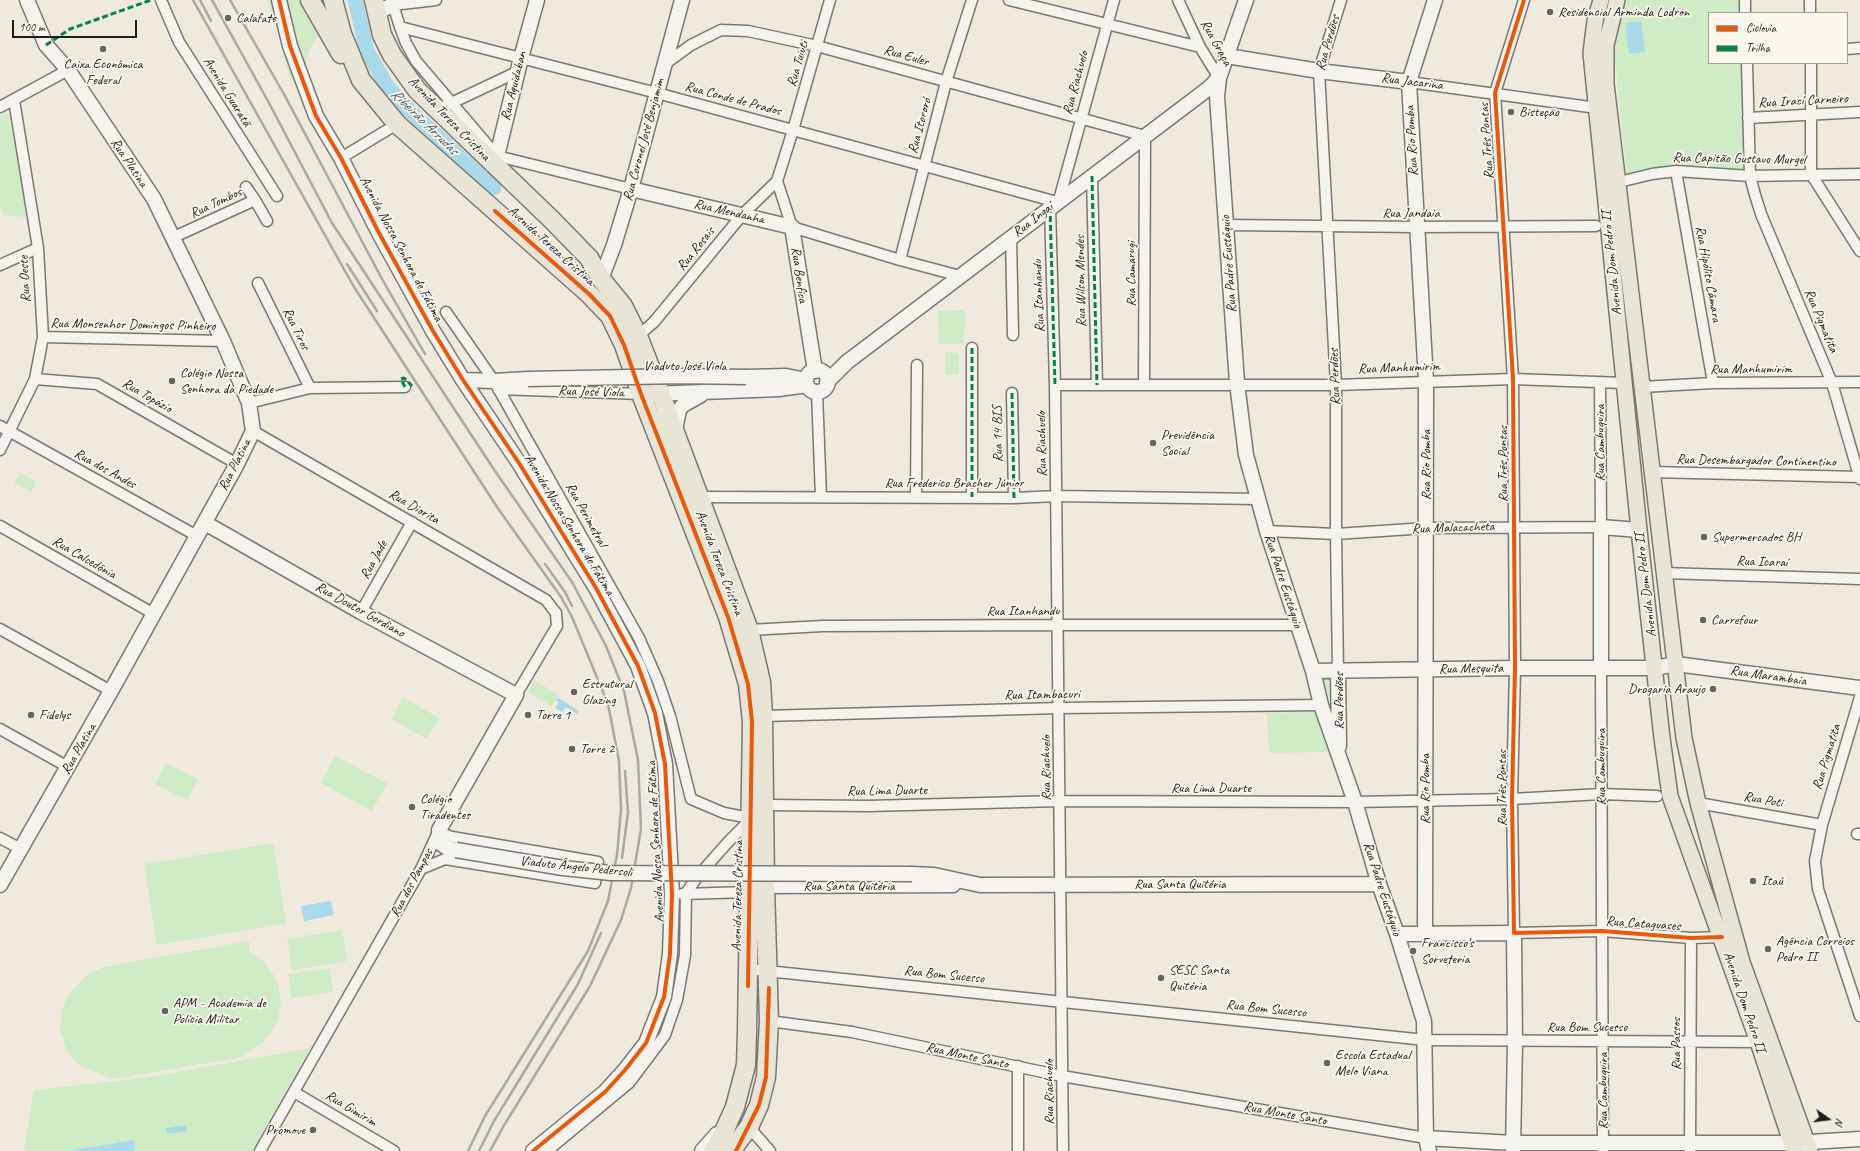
<!DOCTYPE html>
<meta charset="utf-8">
<style>
body{margin:0}
#map{position:relative;width:1860px;height:1151px;overflow:hidden;background:#efe9de;font-family:Caveat,sans-serif}
canvas{display:block}
.legend{position:absolute;left:1708px;top:12px;width:140px;height:52px;box-sizing:border-box;background:#fbf7ec;border:1px solid #a29f99;margin:0;padding:5px 7px;list-style:none;font-size:12px;color:#1c1c1c}
.legend li{display:flex;align-items:center;gap:8px;height:20px}
.legend b{width:20px;border:1px solid #a29f99}
.north{position:absolute;left:1808px;top:1099px;width:40px;height:40px;-webkit-text-stroke:3px #fbf7ec;paint-order:stroke;rotate:104deg;font-size:11px;font-weight:700;line-height:16px;text-align:center;color:#1c1c1c}
.north::after{content:'';display:block;margin:auto;width:14px;height:18px;background:#1c1c1c;clip-path:polygon(50% 0,100% 100%,50% 72%,0 100%)}
.scale{position:absolute;left:12px;top:20px;width:125px;height:18px;box-sizing:border-box;border:2px solid #1c1c1c;border-top:0;padding-left:5px;font-size:12px;line-height:14px;white-space:nowrap;color:#1c1c1c;-webkit-text-stroke:3px #fbf7ec;paint-order:stroke}
</style>
<div id="map">
<canvas width="1860" height="1151"></canvas>
<ul class="legend">
<li><b style="height:5px;background:#e8590c"></b>Ciclovia</li>
<li><b style="height:5px;background:#00873e"></b>Trilha</li>
</ul>
<div class="north">N</div>
<div class="scale">100 m</div>
</div>
<script>
const ctx = document.querySelector('canvas').getContext('2d');
ctx.lineJoin = 'round';
function fill(path, color) {
  ctx.fillStyle = color;
  ctx.fill(path, 'evenodd');
}
function poly(rows) {
  const path = new Path2D();
  for (const r of rows) {
    if (r.length === 3) {
      path.moveTo(r[0] + r[2], r[1]);
      path.arc(r[0], r[1], r[2], 0, 2 * Math.PI);
      continue;
    }
    path.moveTo(r[0], r[1]);
    for (let i = 2; i < r.length; i += 2) path.lineTo(r[i], r[i + 1]);
  }
  return path;
}
function trace(path, color, width, dash) {
  ctx.strokeStyle = color;
  ctx.lineWidth = width;
  ctx.lineCap = dash ? 'butt' : 'round';
  ctx.setLineDash(dash || []);
  ctx.stroke(path);
}
function write(font, color, halo, rows, align = 'center') {
  ctx.font = font + ' Caveat,sans-serif';
  ctx.lineWidth = 3.5;
  ctx.setLineDash([]);
  ctx.textBaseline = 'middle';
  ctx.strokeStyle = halo;
  ctx.fillStyle = color;
  for (const [text, x, y, turn = 0] of rows) {
    ctx.save();
    ctx.translate(x, y);
    ctx.rotate((+turn || 0) * Math.PI / 180);
    ctx.textAlign = isNaN(turn) ? turn : align;
    if (halo) ctx.strokeText(text, 0, 0);
    ctx.fillText(text, 0, 0);
    ctx.restore();
  }
}
fill(poly([
 [267,0,274,0,284,48,292,71,403,288,354,199,288,72,280,39],
 [287,0,299,0,318,36,309,50,305,66,298,49],
 [1627,0,1740,0,1741,13,1709,13,1709,63,1743,63,1748,175,1671,168,1627,178,1614,52],
 [6,113,9,115,27,215,25,217,4,215,0,205,0,116],
 [965,310,964,344,939,344,938,311],
 [945,352,959,353,959,374,945,375],
 [20,473,37,482,31,492,14,483],
 [1336,675,1334,699,1330,700,1321,676],
 [535,680,558,695,551,706,528,692],
 [403,697,439,718,427,739,391,719],
 [1318,712,1328,752,1269,753,1267,713],
 [335,756,387,783,372,811,321,783],
 [166,763,198,779,188,800,155,784],
 [273,843,286,923,157,945,144,864],
 [342,930,347,961,292,970,287,939],
 [249,941,250,952,264,962,273,974,278,983,281,1001,278,1020,271,1033,262,1043,242,1057,113,1079,84,1068,77,1063,67,1051,60,1030,62,1009,68,995,86,976,95,971,103,967],
 [330,968,333,992,292,998,288,974],
 [310,1048,252,1151,24,1151,34,1090,150,1077]
]), '#d0ecc6');
fill(poly([
 [1641,21,1645,52,1629,54,1625,23],
 [558,698,579,711,577,714,566,707,562,712,555,708,559,702,556,701],
 [331,901,334,915,304,921,301,906],
 [186,1125,187,1131,167,1134,166,1128],
 [134,1140,135,1151,73,1151,73,1150]
]), '#aadae9');
trace(poly([
 [355,0,367,51,387,86,410,111,494,188]
]), '#aadae9', 15);
const street = poly([
 [161,0,179,42,277,196],
 [436,0,393,5,400,27,657,93,1057,202],
 [1009,0,1200,47],
 [1178,0,1200,47,1219,78],
 [1524,0,1495,93,1513,379,1515,668,1512,799,1514,933,1602,931,1691,938,1722,937],
 [1745,0,1745,13],
 [1810,0,1810,13],
 [400,27,406,43,416,61,497,156,631,189],
 [1847,49,1860,48],
 [1747,63,1750,176,1755,195,1761,214,1832,383,1860,479],
 [1811,63,1811,174,1860,251],
 [665,64,691,45,721,30,748,31,817,46,1145,136,1144,384],
 [1409,82,1597,108],
 [445,106,517,72],
 [0,107,68,70],
 [1748,118,1860,112],
 [341,158,397,124],
 [1676,171,1713,383],
 [1092,176,1097,385],
 [777,181,792,227,900,260,960,276],
 [1619,182,1652,174,1676,171,1750,176,1860,174],
 [255,200,267,221],
 [1059,200,1114,0],
 [1050,207,1055,385,1063,1151],
 [1226,225,1417,227,1596,226],
 [174,237,255,200,246,187],
 [1011,237,1013,335],
 [900,260,946,82,972,0],
 [0,265,38,248],
 [258,283,310,388],
 [446,312,494,381,639,638,658,681,670,716,691,799,724,813,750,818],
 [638,336,654,322,742,215,777,181,793,130,830,0],
 [43,337,223,341],
 [972,348,972,497],
 [35,379,97,384,237,464],
 [1055,385,1336,385,1513,379,1624,383],
 [1642,387,1713,383,1860,382],
 [498,389,641,394],
 [817,392,821,497],
 [1012,393,1014,498],
 [249,403,310,388,405,387],
 [0,426,197,536],
 [253,431,546,600,556,613,557,626,516,695],
 [0,450,35,379,43,337,38,248,14,100],
 [1651,472,1860,477],
 [698,497,1014,498,1057,496,1257,499],
 [916,497,917,365],
 [0,526,154,614],
 [1267,531,1336,534,1426,528,1601,527,1600,383],
 [1663,573,1860,579],
 [361,612,412,522],
 [0,629,111,691],
 [749,630,823,626,1059,625,1298,625],
 [1601,669,1603,1151],
 [1338,671,1336,534,1336,385,1319,71,1341,0],
 [1860,697,1822,825,1815,861,1818,889,1860,1016],
 [763,716,1060,708,1321,705],
 [0,729,68,767],
 [1698,803,1822,825],
 [766,805,868,806,1060,801,1355,802,1512,799,1601,794,1657,796],
 [1857,834,1860,834],
 [0,838,21,849],
 [686,893,698,876,729,841,750,820],
 [682,894,750,892],
 [748,969,1425,1040,1758,1042],
 [769,1021,852,1032,1062,1076,1426,1138],
 [1018,1066,1018,1151],
 [294,1092,394,1151],
 [749,1127,770,1151],
 [260,1151,421,869,439,830,446,835,452,837,598,862,595,883,445,859,421,869],
 [547,1151,629,1083,665,1035,677,1000,685,955,686,893],
 [1690,1151,1691,938]
]);
const secondary = poly([
 [279,0,290,46,316,116,341,158,379,233,433,331,463,380,519,463,596,588,638,666,655,713,665,764,672,894,670,954,664,997,646,1043,625,1070,605,1092,533,1151],
 [1246,0,1219,78,1217,96,1237,383,1246,455,1267,531,1313,671,1321,705,1355,802,1379,884,1397,934,1424,1021,1426,1138,1429,1151],
 [377,12,393,5,393,0],
 [1227,56,1319,71,1409,82],
 [501,172,497,156,521,58,537,0],
 [631,189,792,227,815,371],
 [601,279,614,245,631,189,682,0],
 [817,381,11],
 [746,377,786,376,806,380],
 [463,380,494,381,528,379],
 [827,382,847,362,1209,88,1219,78],
 [652,394,779,389,807,385],
 [675,430,679,410,683,405,701,395],
 [205,523,361,612,516,695,439,830,440,843,447,848,456,850],
 [1601,669,1601,527,1639,530],
 [1313,671,1515,668,1655,668,1676,664,1860,688],
 [1338,671,1339,746],
 [912,874,934,875,980,885,1379,884],
 [0,885,111,691,237,464,253,431,249,403,223,341,154,199,68,70,46,45,27,0],
 [765,886,953,885],
 [1397,934,1514,933,1515,1042,1513,1151],
 [1425,934,1426,381,1409,82,1435,0],
 [1426,1138,1513,1143,1792,1143,1860,1139],
 [702,1151,717,1134]
]);
const primary = poly([
 [1601,0,1595,21,1591,53,1639,530,1662,738,1670,796,1758,1042,1794,1151],
 [1617,0,1606,45,1606,84,1684,738,1698,803,1742,962,1810,1151]
]);
const highway = poly([
 [310,0,341,54],
 [333,0,342,34,361,80,397,124,589,294,610,316,624,345,641,394,728,617,748,684,752,722,747,1032,746,1065,735,1107,722,1136,713,1151],
 [374,0,382,35,392,55,417,90,552,220,589,258,601,279,623,306,638,336,661,395,749,630,761,682,763,716,765,886,769,1021,766,1077,759,1105,749,1127,731,1151]
]);
trace(street, '#7b7873', 13);
trace(secondary, '#7b7873', 17);
trace(primary, '#7b7873', 18);
trace(highway, '#7b7873', 21);
trace(street, '#f5f3ee', 10);
trace(secondary, '#f5f3ee', 14);
trace(primary, '#e8e5d6', 15);
trace(highway, '#e8e5d6', 18);
trace(poly([
 [193,0,354,287,497,507,561,597,572,617,608,704,619,761,621,809,617,855,608,901,588,951,485,1116,468,1151],
 [200,0,211,21],
 [212,0,269,103,332,223,495,471,572,582,606,646,624,691,638,760,641,829,631,888,621,920,590,986,503,1127,490,1151],
 [230,0,285,96,382,279,425,354],
 [347,264,377,311],
 [545,564,565,592,572,606],
 [622,858,628,812,625,771],
 [479,1151,494,1121,578,984,601,933]
]), '#aba9a6', 2.5);
const secondaryBridge = poly([
 [528,379,681,376,746,377],
 [456,850,563,868,611,873,912,874]
]);
trace(secondaryBridge, '#7b7873', 17, []);
trace(secondaryBridge, '#f5f3ee', 14);
trace(poly([
 [46,45,70,29,151,0],
 [1092,176,1097,385],
 [1050,207,1055,385],
 [972,348,972,497],
 [405,387,401,379,404,378,412,386],
 [1012,393,1014,498]
]), '#00873e', 3, [6, 3]);
trace(poly([
 [279,0,290,46,316,116,341,158,379,233,433,331,463,380,519,463,596,588,638,666,655,713,665,764,672,894,670,954,664,997,646,1043,625,1070,605,1092,533,1151],
 [1524,0,1495,93,1513,379,1515,668,1512,799,1514,933,1602,931,1691,938,1722,937],
 [495,211,589,294,610,316,624,345,641,394,728,617,748,684,752,722,748,986],
 [736,1151,759,1105,766,1077,769,988]
]), '#e8590c', 4);
for (const [x, y, r, color] of [
 [1550,12,4,"#666460"],
 [228,18,4,"#666460"],
 [103,49,4,"#666460"],
 [1511,112,4,"#666460"],
 [172,381,4,"#666460"],
 [1153,443,4,"#666460"],
 [1704,537,4,"#666460"],
 [1703,620,4,"#666460"],
 [1713,689,4,"#666460"],
 [574,692,4,"#666460"],
 [31,715,4,"#666460"],
 [528,715,4,"#666460"],
 [572,749,4,"#666460"],
 [412,807,4,"#666460"],
 [1753,881,4,"#666460"],
 [1768,949,4,"#666460"],
 [1413,951,4,"#666460"],
 [1161,978,4,"#666460"],
 [165,1011,4,"#666460"],
 [1327,1063,4,"#666460"],
 [313,1130,4,"#666460"]
]) {
  const dot = new Path2D();
  dot.arc(x, y, r, 0, 2 * Math.PI);
  ctx.fillStyle = color;
  ctx.fill(dot);
  trace(dot, '#fbf7ec', 1.5);
}
write('14px', '#1c1c1c', '#fbf7ec', [
 ["Residencial Arminda Lodron",1558,12],
 ["Calafate",236,18],
 ["Caixa Econômica",103,64,"center"],
 ["Federal",103,80,"center"],
 ["Bisteção",1519,112],
 ["Colégio Nossa",180,373],
 ["Senhora da Piedade",180,389],
 ["Previdência",1161,435],
 ["Social",1161,451],
 ["Supermercados BH",1712,537],
 ["Carrefour",1711,620],
 ["Estrutural",582,684],
 ["Glazing",582,700],
 ["Drogaria Araujo",1705,689,"right"],
 ["Fidelys",39,715],
 ["Torre 1",536,715],
 ["Torre 2",580,749],
 ["Colégio",420,799],
 ["Tiradentes",420,815],
 ["Itaú",1761,881],
 ["Agência Correios",1776,941],
 ["Pedro II",1776,957],
 ["Francisco’s",1421,943],
 ["Sorveteria",1421,959],
 ["SESC Santa",1169,970],
 ["Quitéria",1169,986],
 ["APM - Academia de",173,1003],
 ["Polícia Militar",173,1019],
 ["Escola Estadual",1335,1055],
 ["Melo Viana",1335,1071],
 ["Promove",305,1130,"right"]
], 'left');
write('14px', '#1c1c1c', '#fbf7ec', [
 ["Rua Graça",1216,43,61],
 ["Rua Perdões",1328,43,-74],
 ["Rua Euler",906,56,16],
 ["Rua Tuiuti",798,64,-74],
 ["Rua Jacarina",1412,82,7],
 ["Rua Riachuelo",1076,83,-75],
 ["Rua Aquidaban",514,86,-76],
 ["Avenida Guaratã",227,92,58],
 ["Rua Conde de Prados",733,99,15],
 ["Rua Irací Carneiro",1803,101,-3],
 ["Avenida Teresa Cristina",449,119,46],
 ["Rua Itororó",920,126,-75],
 ["Rua Coronel José Benjamim",644,140,-75],
 ["Rua Rio Pomba",1412,141,-93],
 ["Rua Três Pontas",1487,141,-94],
 ["Rua Capitão Gustavo Murgel",1739,159,1],
 ["Rua Platina",129,163,56],
 ["Rua Tombos",216,203,-25],
 ["Rua Mendanha",729,212,13],
 ["Rua Jandaia",1411,213],
 ["Rua Ingaí",1033,220,-38],
 ["Avenida Tereza Cristina",551,246,42],
 ["Avenida Nossa Senhora de Fátima",401,249,62],
 ["Rua Rosais",696,249,-51],
 ["Avenida Dom Pedro II",1612,263,-96],
 ["Rua Padre Eustáquio",1229,264,-94],
 ["Rua Camarugi",1131,274,-90],
 ["Rua Hipólito Câmara",1708,274,80],
 ["Rua Benfica",799,275,82],
 ["Rua Oeste",25,279,-93],
 ["Rua Wilson Mendes",1081,281,-91],
 ["Rua Itanhandu",1039,296,-92],
 ["Rua Pigmatita",1821,321,67],
 ["Rua Monsenhor Domingos Pinheiro",133,325,1],
 ["Rua Tiros",296,329,64],
 ["Viaduto José Viola",685,366],
 ["Rua Manhumirim",1399,368,-2],
 ["Rua Manhumirim",1751,369],
 ["Rua Perdões",1335,377,-92],
 ["Rua José Viola",591,392,2],
 ["Rua Topázio",147,396,30],
 ["Rua 14 BIS",998,434,-91],
 ["Rua Cambuquira",1600,443,-90],
 ["Rua Riachuelo",1042,444,-91],
 ["Rua Desembargador Continentino",1756,461,1],
 ["Rua Três Pontas",1503,464,-90],
 ["Rua Platina",235,465,-63],
 ["Rua Rio Pomba",1426,465,-90],
 ["Rua dos Andes",105,469,29],
 ["Rua Frederico Bracher Júnior",954,483],
 ["Rua Diorita",414,507,30],
 ["Rua Perimetral",586,515,61],
 ["Avenida Nossa Senhora de Fátima",569,525,59],
 ["Rua Malacacheta",1453,528,-2],
 ["Rua Calcedônia",84,558,30],
 ["Rua Jade",374,560,-61],
 ["Rua Icaraí",1762,562,2],
 ["Avenida Tereza Cristina",719,563,69],
 ["Rua Padre Eustáquio",1283,581,72],
 ["Avenida Dom Pedro II",1646,585,-97],
 ["Rua Doutor Gordiano",360,610,29],
 ["Rua Itanhandu",1023,611],
 ["Rua Mesquita",1471,669,-1],
 ["Rua Marambaia",1768,676,8],
 ["Rua Itambacuri",1042,695,-1],
 ["Rua Perdões",1339,701,-90],
 ["Rua Platina",79,749,-60],
 ["Rua Pigmatita",1827,757,-73],
 ["Rua Cambuquira",1601,767,-90],
 ["Rua Riachuelo",1046,768,-90],
 ["Rua Lima Duarte",1211,788],
 ["Rua Três Pontas",1502,788,-90],
 ["Rua Rio Pomba",1425,789,-90],
 ["Rua Lima Duarte",887,791,-1],
 ["Rua Poti",1763,800,10],
 ["Avenida Nossa Senhora de Fátima",656,842,-93],
 ["Viaduto Ângelo Pedersoli",576,867,6],
 ["Rua dos Pampas",412,883,-62],
 ["Rua Santa Quitéria",1180,884],
 ["Rua Santa Quitéria",849,886],
 ["Rua Padre Eustáquio",1382,889,72],
 ["Avenida Tereza Cristina",738,896,-89],
 ["Rua Cataguases",1643,924,4],
 ["Rua Bom Sucesso",944,975,6],
 ["Avenida Dom Pedro II",1744,1002,71],
 ["Rua Bom Sucesso",1266,1009,6],
 ["Rua Bom Sucesso",1587,1027],
 ["Rua Passos",1676,1044,-90],
 ["Rua Monte Santo",967,1056,12],
 ["Rua Cambuquira",1603,1091,-90],
 ["Rua Riachuelo",1049,1092,-90],
 ["Rua Gimirim",351,1109,31],
 ["Rua Monte Santo",1285,1114,10]
]);
write('italic 15px', '#445c66', '#fbf7ec', [
 ["Ribeirão Arrudas",424,122,44]
]);
</script>
